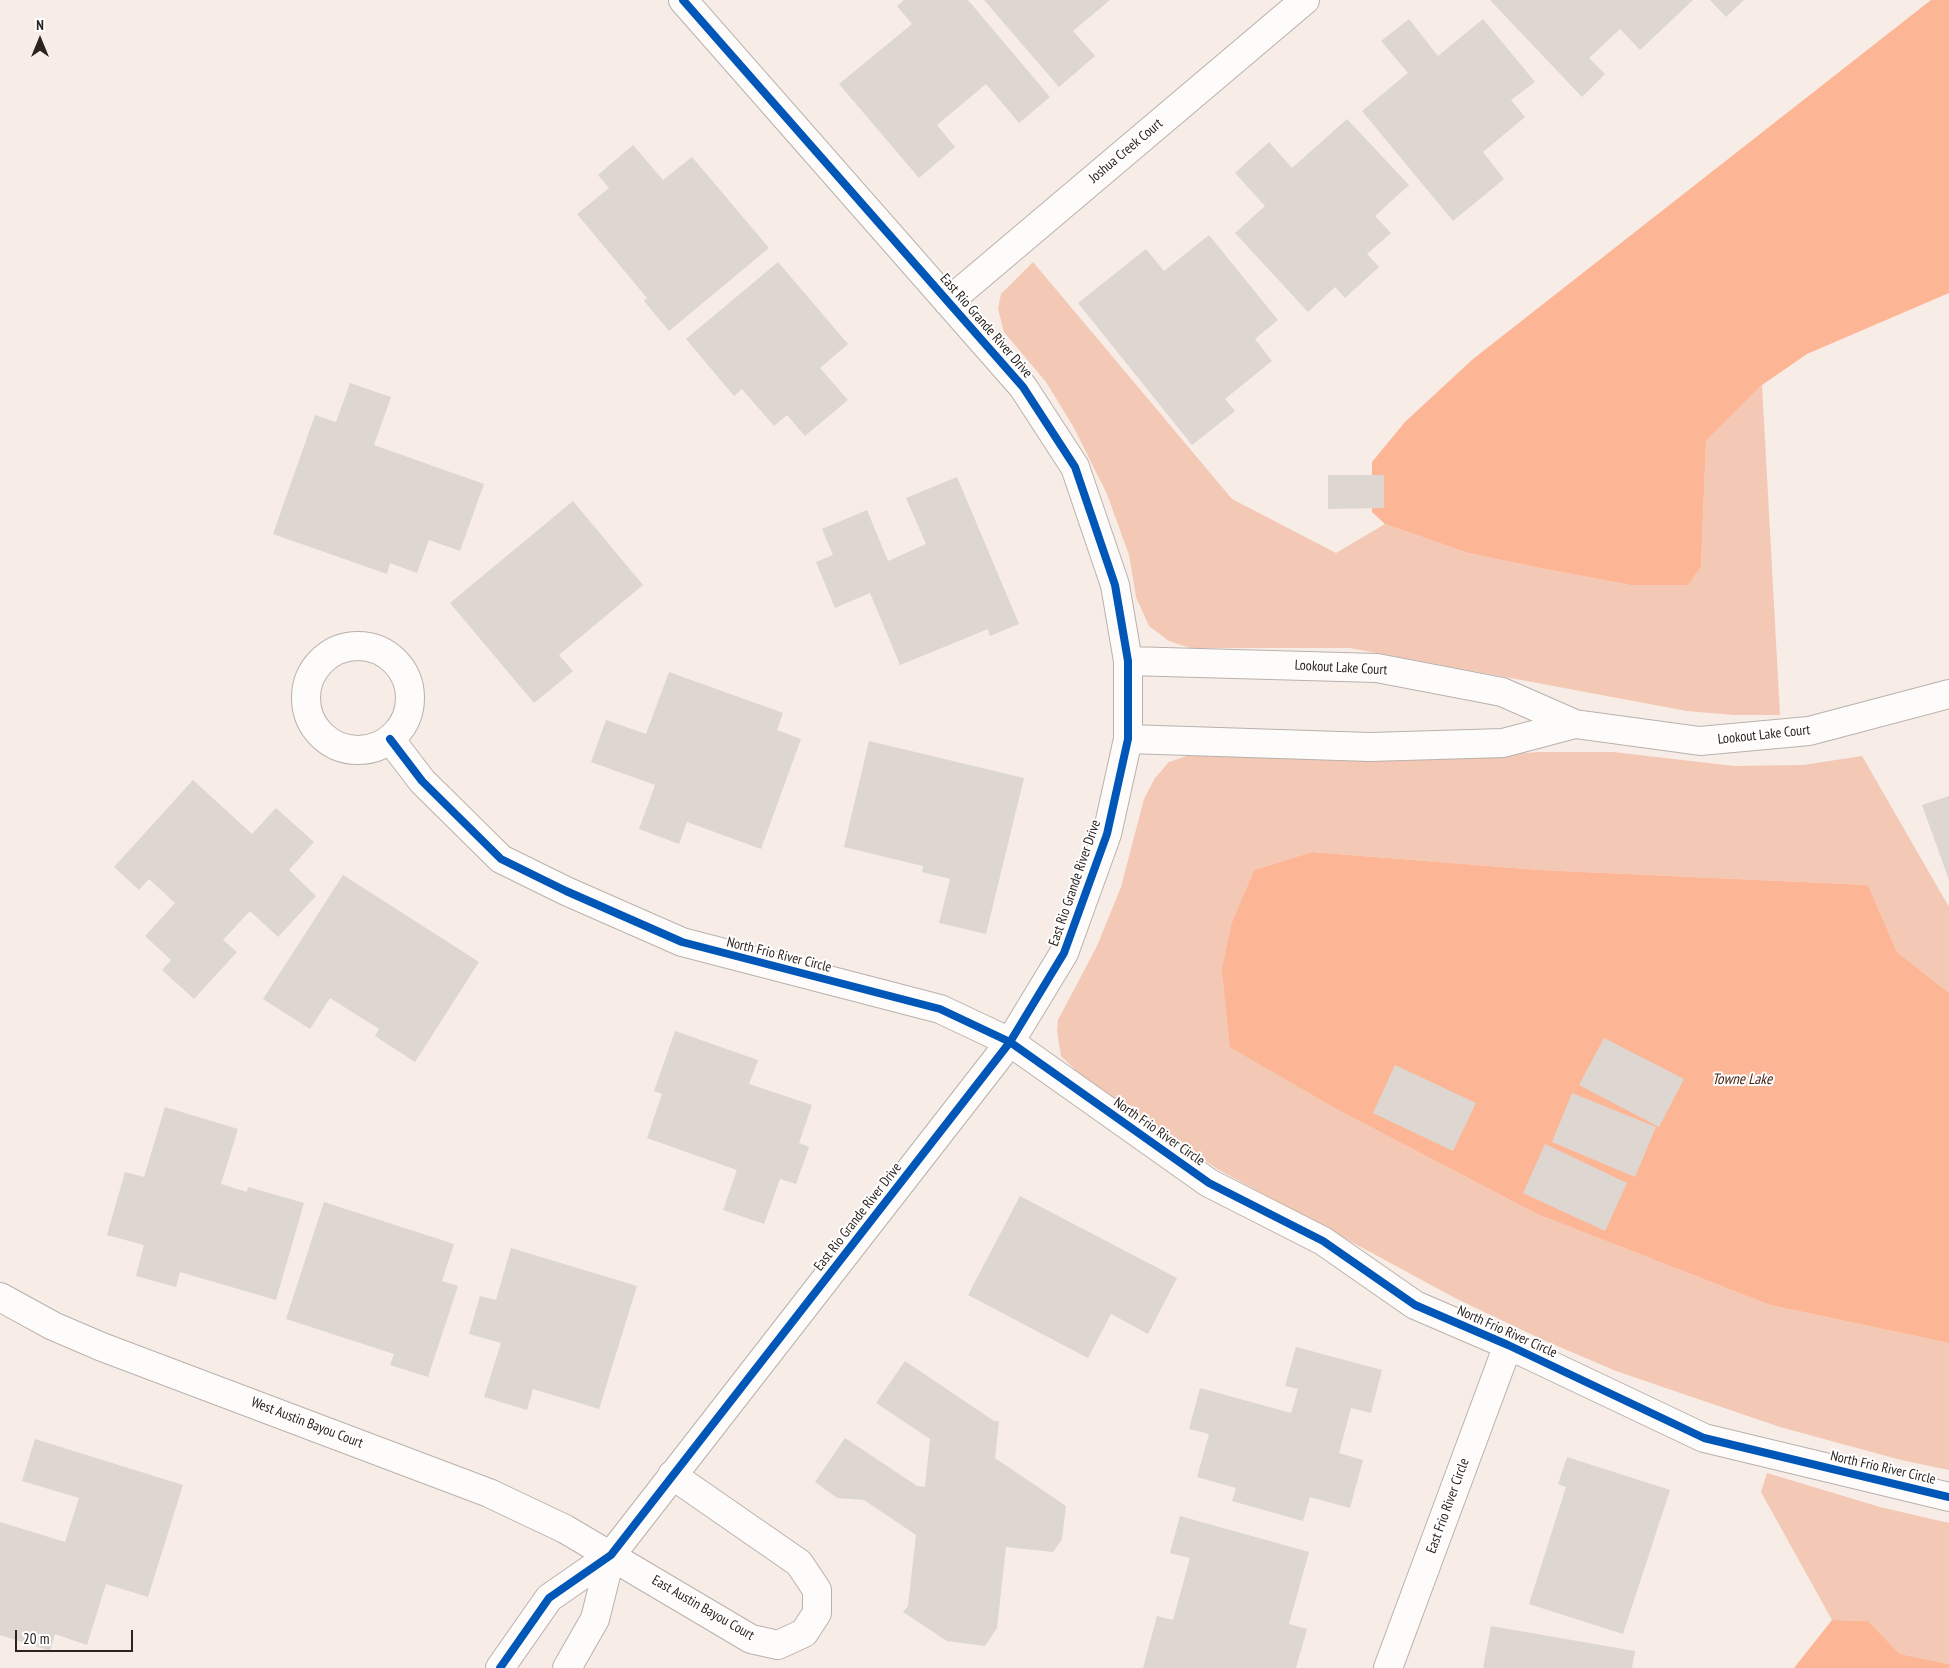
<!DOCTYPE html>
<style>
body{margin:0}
#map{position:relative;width:1949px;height:1668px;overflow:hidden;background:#f7ece6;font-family:"PT Sans Narrow",sans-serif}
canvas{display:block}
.north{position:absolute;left:15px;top:15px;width:50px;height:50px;-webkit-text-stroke:4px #fff;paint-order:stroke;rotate:0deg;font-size:14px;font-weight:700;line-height:20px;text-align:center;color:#2a231f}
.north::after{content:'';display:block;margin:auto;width:18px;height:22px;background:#2a231f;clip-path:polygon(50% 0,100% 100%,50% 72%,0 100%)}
.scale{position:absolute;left:15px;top:1630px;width:118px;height:22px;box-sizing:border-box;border:2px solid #2a231f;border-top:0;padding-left:6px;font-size:15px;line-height:18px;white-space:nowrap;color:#2a231f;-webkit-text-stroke:4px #fff;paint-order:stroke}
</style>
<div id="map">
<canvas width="1949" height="1668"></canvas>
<div class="north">N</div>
<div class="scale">20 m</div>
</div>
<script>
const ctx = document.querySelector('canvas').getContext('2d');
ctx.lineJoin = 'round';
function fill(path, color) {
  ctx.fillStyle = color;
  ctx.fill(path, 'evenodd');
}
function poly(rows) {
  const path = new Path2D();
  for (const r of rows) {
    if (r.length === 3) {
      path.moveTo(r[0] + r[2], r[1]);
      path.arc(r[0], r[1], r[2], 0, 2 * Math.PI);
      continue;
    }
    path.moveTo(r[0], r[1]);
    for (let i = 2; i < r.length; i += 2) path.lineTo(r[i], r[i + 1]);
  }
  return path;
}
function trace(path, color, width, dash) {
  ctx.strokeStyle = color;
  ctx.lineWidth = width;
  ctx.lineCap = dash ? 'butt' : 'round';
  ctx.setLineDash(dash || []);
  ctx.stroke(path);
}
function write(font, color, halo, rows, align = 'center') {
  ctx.font = font + ' "PT Sans Narrow",sans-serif';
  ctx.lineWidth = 4;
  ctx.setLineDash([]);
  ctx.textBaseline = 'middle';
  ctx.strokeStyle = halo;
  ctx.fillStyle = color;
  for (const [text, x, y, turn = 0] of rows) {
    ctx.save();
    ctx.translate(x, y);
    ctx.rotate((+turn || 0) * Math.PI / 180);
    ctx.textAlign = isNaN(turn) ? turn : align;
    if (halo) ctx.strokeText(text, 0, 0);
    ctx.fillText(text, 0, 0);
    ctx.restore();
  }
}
fill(poly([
 [1033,262,1232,499,1336,553,1385,524,1468,553,1540,568,1630,585,1701,566,1706,441,1762,385,1780,715,1734,715,1687,711,1350,648,1190,648,1169,641,1149,626,1136,597,1129,555,1107,494,1073,426,1046,382,1004,332,998,309,1001,294],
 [1201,751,1443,758,1540,752,1613,752,1734,766,1803,765,1862,756,1949,907,1949,993,1897,952,1868,885,1540,870,1312,852,1254,870,1232,922,1230,1046,1338,1110,1537,1214,1770,1305,1949,1343,1949,1470,1901,1460,1780,1427,1616,1371,1541,1339,1455,1298,1219,1170,1084,1078,1061,1056,1057,1031,1058,1020,1097,946,1121,887,1144,799,1155,778,1169,762],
 [1767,1473,1880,1507,1949,1523,1949,1664,1900,1654,1868,1621,1832,1620,1761,1492]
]), '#f3c8b4');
fill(poly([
 [1931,0,1949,0,1949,293,1807,354,1762,385,1706,441,1701,566,1688,585,1630,585,1540,568,1468,553,1385,524,1372,512,1372,462,1405,422,1473,359],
 [1312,852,1540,870,1868,885,1897,952,1949,993,1949,1343,1770,1305,1537,1214,1338,1110,1230,1047,1222,970,1232,922,1254,870],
 [1832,1620,1868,1621,1900,1654,1949,1664,1949,1668,1794,1668]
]), '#fcb695');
fill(poly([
 [904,0,968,0,1050,97,1019,123,986,84,937,125,955,147,919,178,839,84,912,24,897,6],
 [984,0,1110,0,1073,31,1095,56,1059,87],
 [1490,0,1693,0,1640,50,1620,29,1589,58,1605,74,1582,97],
 [1710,0,1744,0,1726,17],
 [1409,19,1438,56,1483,19,1535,82,1511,100,1525,117,1483,152,1504,179,1453,221,1362,111,1408,73,1381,41],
 [1347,119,1409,185,1375,216,1391,233,1367,254,1379,267,1345,298,1335,287,1308,312,1235,233,1265,206,1235,173,1269,142,1292,168],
 [633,145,663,180,692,157,769,248,669,331,644,301,647,298,577,214,609,188,598,175],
 [1209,235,1278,320,1255,339,1272,361,1225,399,1235,411,1192,445,1078,303,1146,249,1164,271],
 [778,262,848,344,820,368,848,400,805,436,787,415,774,426,742,389,734,396,686,339],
 [350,383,391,397,374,445,484,484,460,551,429,540,417,573,390,563,387,574,273,534,315,415,336,422],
 [1328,475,1384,475,1384,508,1328,509],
 [957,477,1019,624,990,636,988,629,900,665,870,593,835,608,816,562,833,555,822,529,867,510,888,561,926,544,906,498],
 [573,501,643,585,559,655,573,671,534,703,450,603],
 [669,672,783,713,777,730,801,739,761,849,687,822,679,844,639,829,655,785,591,762,606,720,646,734],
 [869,741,1024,778,986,934,939,923,950,879,922,872,923,866,844,847],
 [193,780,252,834,276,808,314,842,289,870,316,896,278,937,250,911,223,940,237,952,194,999,162,970,171,960,145,936,175,903,149,879,139,890,114,867],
 [1949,796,1949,880,1922,805],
 [343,875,479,962,415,1062,375,1036,379,1029,330,998,310,1029,263,999],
 [675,1031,758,1060,749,1084,812,1105,799,1143,809,1147,796,1184,780,1179,764,1224,723,1210,737,1170,647,1138,662,1094,654,1091],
 [1604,1038,1684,1079,1659,1127,1579,1085],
 [1395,1065,1476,1103,1453,1151,1373,1113],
 [1572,1093,1656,1127,1635,1177,1552,1142],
 [165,1107,238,1129,221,1184,247,1192,248,1187,304,1203,276,1300,180,1272,176,1287,136,1276,144,1245,107,1235,125,1172,144,1177],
 [1545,1144,1627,1183,1605,1231,1523,1193],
 [1020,1196,1177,1278,1148,1334,1111,1314,1088,1358,968,1295],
 [324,1202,454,1244,442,1281,458,1286,428,1377,390,1365,394,1354,286,1319],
 [511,1248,637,1286,599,1409,533,1389,527,1410,484,1397,501,1343,469,1334,480,1296,496,1300],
 [1296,1347,1382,1370,1371,1413,1351,1408,1339,1453,1363,1460,1350,1508,1310,1497,1303,1521,1232,1501,1236,1488,1197,1477,1209,1434,1189,1429,1200,1388,1291,1413,1298,1389,1285,1386],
 [905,1361,994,1421,999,1421,995,1458,1066,1506,1062,1539,1053,1552,1006,1547,997,1628,985,1646,947,1641,903,1612,908,1606,916,1535,864,1500,837,1498,815,1482,845,1438,917,1486,925,1487,930,1439,876,1403],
 [35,1439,183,1485,148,1597,106,1584,87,1645,55,1634,50,1651,0,1635,0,1522,65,1542,79,1498,22,1481],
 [1567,1457,1670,1490,1623,1634,1529,1604,1566,1487,1558,1484],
 [1180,1516,1309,1552,1289,1624,1307,1629,1296,1668,1143,1668,1157,1616,1173,1620,1190,1558,1170,1553],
 [1491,1626,1635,1651,1632,1668,1483,1668]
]), '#ded6d1');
const minor = poly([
 [948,302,1305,0],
 [358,698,52],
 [1128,661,1377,668,1502,692,1575,724,1700,741,1809,731,1949,694],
 [390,739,422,781,501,859,566,891,682,942,940,1009,1010,1042,1209,1183,1323,1241,1415,1305,1508,1345,1704,1438,1949,1497],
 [1128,739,1370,747,1503,743,1575,724],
 [0,1297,53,1326,102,1347,489,1493,565,1529,751,1639,778,1645,804,1633,817,1613,817,1590,799,1563,672,1475],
 [500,1668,549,1598,611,1555,1010,1042,1064,953,1107,834,1128,739,1128,661,1115,585,1075,467,1023,387,683,0],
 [567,1668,595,1619,611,1555],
 [1388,1668,1508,1345]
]);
trace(minor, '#b9b1ac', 30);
trace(minor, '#fefcfb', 28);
trace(poly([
 [390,739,422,781,501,859,566,891,682,942,940,1009,1010,1042,1209,1183,1323,1241,1415,1305,1508,1345,1704,1438,1949,1497],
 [500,1668,549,1598,611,1555,1010,1042,1064,953,1107,834,1128,739,1128,661,1115,585,1075,467,1023,387,683,0]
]), '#0057b8', 8);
write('14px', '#2a231f', '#fff', [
 ["Joshua Creek Court",1126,151,-40],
 ["East Rio Grande River Drive",986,326,49],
 ["Lookout Lake Court",1341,668,3],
 ["Lookout Lake Court",1764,735,-6],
 ["East Rio Grande River Drive",1075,883,-71],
 ["North Frio River Circle",779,955,14],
 ["North Frio River Circle",1159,1132,35],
 ["East Rio Grande River Drive",858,1217,-52],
 ["North Frio River Circle",1507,1332,24],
 ["West Austin Bayou Court",307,1423,21],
 ["North Frio River Circle",1883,1468,13],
 ["East Frio River Circle",1448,1506,-70],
 ["East Austin Bayou Court",703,1608,30]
]);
write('italic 15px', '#441f0d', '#fff', [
 ["Towne Lake",1742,1080]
]);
</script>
